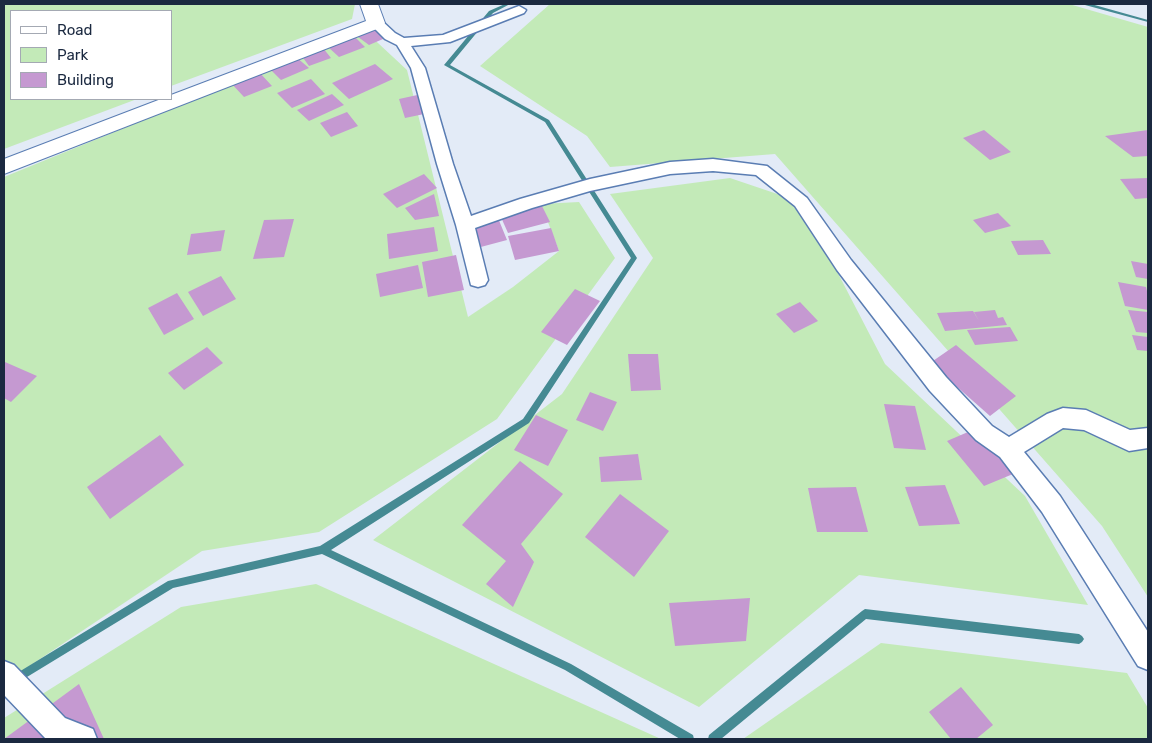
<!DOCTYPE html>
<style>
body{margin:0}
#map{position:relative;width:1152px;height:743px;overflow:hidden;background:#e3ebf7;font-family:Rubik,sans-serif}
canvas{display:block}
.frame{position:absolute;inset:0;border:5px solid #1b2940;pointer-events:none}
.legend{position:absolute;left:10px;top:10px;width:162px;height:90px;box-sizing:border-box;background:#fff;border:1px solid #a4a9b3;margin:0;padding:6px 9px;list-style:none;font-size:15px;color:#1b2940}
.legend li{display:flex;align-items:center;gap:10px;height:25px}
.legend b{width:25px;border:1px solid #a4a9b3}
</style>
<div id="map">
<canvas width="1152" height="743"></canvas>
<div class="frame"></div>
<ul class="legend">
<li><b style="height:6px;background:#fff"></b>Road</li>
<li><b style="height:14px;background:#c3eab8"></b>Park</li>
<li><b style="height:14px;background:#c599d1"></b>Building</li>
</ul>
</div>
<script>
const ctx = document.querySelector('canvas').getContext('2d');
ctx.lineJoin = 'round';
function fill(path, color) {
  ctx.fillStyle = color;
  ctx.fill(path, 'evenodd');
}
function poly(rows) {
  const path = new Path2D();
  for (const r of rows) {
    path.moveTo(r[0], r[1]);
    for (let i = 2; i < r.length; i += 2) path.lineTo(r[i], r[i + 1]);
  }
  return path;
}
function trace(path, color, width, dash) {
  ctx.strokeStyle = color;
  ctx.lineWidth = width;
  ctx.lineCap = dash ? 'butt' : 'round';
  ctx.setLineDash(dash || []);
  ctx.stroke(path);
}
fill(poly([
 [4,4,355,4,352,19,171,86,171,11,11,11,11,99,137,99,4,149],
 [550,4,1069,4,1148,27,1148,597,1102,526,775,154,610,167,587,136,480,66],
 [364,30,407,70,468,317,513,287,559,251,541,204,579,202,615,258,497,419,319,532,202,551,4,683,4,177],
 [730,178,801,202,885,364,1025,496,1088,605,859,575,699,707,373,540,562,394,653,258,610,194],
 [316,584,661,739,4,739,4,718,181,607],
 [881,643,1127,673,1148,708,1148,739,743,739]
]), '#c3eab8');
fill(poly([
 [505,4,510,4,493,13,450,65,549,120,637,258,529,423,331,550,571,664,693,735,694,739,680,739,565,670,322,554,173,588,4,691,4,681,168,581,320,546,523,419,631,258,545,122,444,65,489,11,505,4],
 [1085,4,1091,4,1148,20,1148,22,1085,5,1085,4],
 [865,609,1079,634,1082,636,1084,639,1082,642,1079,644,866,619,721,739,708,739,709,735,862,611,865,609]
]), '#458a93');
fill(poly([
 [376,25,390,36,369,45,354,34],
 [354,36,365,47,339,57,327,46],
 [323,48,331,58,309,66,301,55],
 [296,57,309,68,281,80,269,68],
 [375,64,393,79,349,99,332,83],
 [259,72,272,86,244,97,231,83],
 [311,79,325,94,292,108,277,93],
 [332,94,344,105,309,121,297,110],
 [422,94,429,113,405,118,399,99],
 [347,112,358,126,331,137,320,123],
 [984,130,1011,152,990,160,963,138],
 [1148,130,1148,156,1133,157,1105,136],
 [424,174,437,188,397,208,383,194],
 [1148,178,1148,198,1135,199,1120,179],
 [434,194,439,216,415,220,405,208],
 [541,204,550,222,508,233,500,215],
 [998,213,1011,226,985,233,973,220],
 [498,218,507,240,477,248,469,226],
 [294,219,284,257,253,259,264,220],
 [434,227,438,251,389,259,387,234],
 [551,228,559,251,515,260,508,236],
 [225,230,221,251,187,255,191,234],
 [1043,240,1051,254,1018,255,1011,241],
 [456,255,464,290,428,297,422,262],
 [1131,261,1148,264,1148,279,1136,277],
 [418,265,423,288,380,297,376,274],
 [221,276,236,299,203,316,188,292],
 [1118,282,1146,287,1148,295,1148,310,1125,306],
 [575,289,600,301,567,345,541,332],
 [177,293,194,319,164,335,148,308],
 [800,302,818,321,794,333,776,314],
 [995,310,998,318,1003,317,1007,325,945,331,937,313,973,311,979,321,974,312],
 [1128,310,1148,312,1148,333,1136,332],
 [1010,327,1018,341,975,345,967,330],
 [1132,335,1148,337,1148,351,1137,350],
 [956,345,1016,396,990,416,930,363],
 [207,347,223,363,184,390,168,373],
 [628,354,658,354,661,390,631,391],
 [5,362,37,376,11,402,4,398,4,364],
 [590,392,617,402,603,431,576,420],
 [884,404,915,406,926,450,894,448],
 [536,415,568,430,548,466,514,450],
 [975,429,1013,474,984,486,947,441],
 [160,435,184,465,110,519,87,487],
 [638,454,642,480,601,482,599,457],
 [520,461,563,494,521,544,534,562,513,607,486,584,506,561,462,525],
 [945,485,960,524,919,526,905,487],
 [856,487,868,532,817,532,808,488],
 [620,494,669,531,634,577,585,537],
 [750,598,746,641,675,646,669,603],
 [79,684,104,739,4,739],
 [961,687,993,725,976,739,951,739,929,712]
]), '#c599d1');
const street = poly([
 [519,6,526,10,524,13,450,42,411,46,425,68,453,164,471,216,520,199,590,179,670,162,713,159,767,166,807,198,851,260,946,377,992,426,1009,437,1047,414,1063,408,1086,410,1130,430,1148,428,1148,448,1129,451,1084,430,1063,428,1024,452,1060,496,1148,632,1148,670,1138,666,1042,512,1000,457,976,440,930,391,837,270,795,206,756,175,713,171,670,174,590,191,532,208,475,228,488,280,485,285,478,287,471,285,456,225,437,164,411,68,397,45,385,39,369,23,371,20,381,20,395,33,404,38,443,35,519,6],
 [4,661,14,665,65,718,93,729,97,739,46,739,4,695,4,661]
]);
const secondary = poly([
 [360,4,378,4,385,23,382,27,4,174,4,159,161,99,171,99,171,95,366,21,360,4]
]);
trace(street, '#5a7db3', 3);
trace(secondary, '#5a7db3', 2);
fill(street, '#fff');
fill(secondary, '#fff');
</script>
